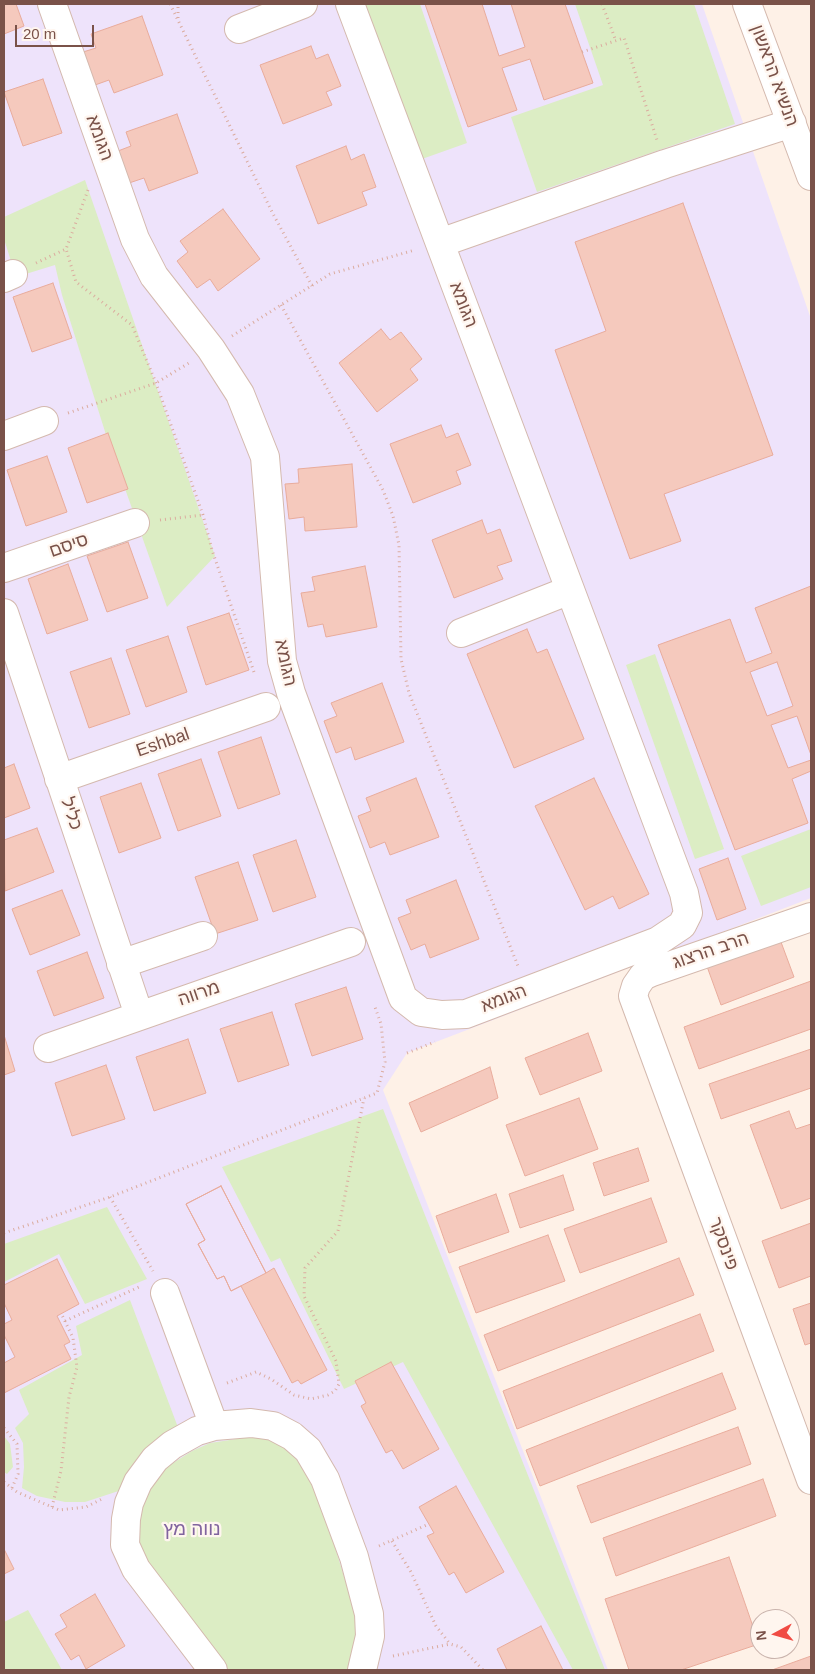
<!DOCTYPE html>
<meta charset="utf-8">
<style>
body{margin:0}
#map{position:relative;width:815px;height:1674px;overflow:hidden;background:#fef1e7;font-family:Arial,sans-serif}
canvas{display:block}
.frame{position:absolute;inset:0;border:5px solid #7a5249;pointer-events:none}
.north{position:absolute;left:750px;top:1609px;width:50px;height:50px;box-sizing:border-box;background:#fff6ef;border:1px solid #cab4ad;border-radius:50%;rotate:264deg;font-size:14px;font-weight:700;line-height:20px;text-align:center;color:#7a5249}
.north::after{content:'';display:block;margin:auto;width:18px;height:22px;background:#f04c44;clip-path:polygon(50% 0,100% 100%,50% 72%,0 100%)}
.scale{position:absolute;left:15px;top:25px;width:79px;height:22px;box-sizing:border-box;border:2px solid #7a5249;border-top:0;padding-left:6px;font-size:15px;line-height:18px;white-space:nowrap;color:#7a5249;-webkit-text-stroke:4px #fff6ef;paint-order:stroke}
</style>
<div id="map">
<canvas width="815" height="1674"></canvas>
<div class="frame"></div>
<div class="north">N</div>
<div class="scale">20 m</div>
</div>
<script>
const ctx = document.querySelector('canvas').getContext('2d');
ctx.lineJoin = 'round';
function fill(path, color) {
  ctx.fillStyle = color;
  ctx.fill(path, 'evenodd');
}
function poly(rows) {
  const path = new Path2D();
  for (const r of rows) {
    path.moveTo(r[0], r[1]);
    for (let i = 2; i < r.length; i += 2) path.lineTo(r[i], r[i + 1]);
  }
  return path;
}
function trace(path, color, width, dash) {
  ctx.strokeStyle = color;
  ctx.lineWidth = width;
  ctx.lineCap = dash ? 'butt' : 'round';
  ctx.setLineDash(dash || []);
  ctx.stroke(path);
}
function write(font, color, halo, rows, align = 'center') {
  ctx.font = font + ' Arial,Heebo,sans-serif';
  ctx.lineWidth = 4.5;
  ctx.setLineDash([]);
  ctx.textBaseline = 'middle';
  ctx.strokeStyle = halo;
  ctx.fillStyle = color;
  for (const [text, x, y, turn = 0] of rows) {
    ctx.save();
    ctx.translate(x, y);
    ctx.rotate((+turn || 0) * Math.PI / 180);
    ctx.textAlign = isNaN(turn) ? turn : align;
    if (halo) ctx.strokeText(text, 0, 0);
    ctx.fillText(text, 0, 0);
    ctx.restore();
  }
}
fill(poly([
 [4,4,702,4,811,319,811,898,407,1053,383,1090,608,1670,4,1670]
]), '#eee3fb');
fill(poly([
 [355,4,420,4,467,143,408,164],
 [575,4,694,4,735,124,537,192,511,117,603,85],
 [85,180,215,556,167,607,107,438,62,295,55,265,16,277,4,239,4,217],
 [655,654,724,849,695,859,626,665],
 [811,829,811,887,761,906,741,856],
 [383,1109,605,1670,573,1670,403,1362,344,1389,280,1258,271,1262,222,1167],
 [107,1207,147,1279,85,1304,59,1254,4,1282,4,1244],
 [130,1300,182,1438,140,1484,85,1502,65,1502,37,1496,22,1488,24,1467,23,1443,15,1428,29,1414,19,1390,82,1355,76,1326],
 [4,1436,10,1444,13,1467,7,1474,4,1472],
 [256,1436,274,1440,288,1449,315,1483,356,1615,360,1635,352,1670,227,1670,148,1573,135,1547,138,1501,151,1482,170,1465,192,1451,210,1443],
 [28,1610,62,1670,4,1670,4,1622]
]), '#dcedc4');
const building = poly([
 [4,4,16,4,24,26,4,34,4,4],
 [425,4,482,4,499,56,525,47,511,4,565,4,593,83,544,100,530,59,502,68,517,110,468,127,425,4],
 [142,16,163,75,114,93,109,80,95,85,83,52,96,48,91,34,142,16],
 [311,46,316,59,328,54,341,86,326,92,332,105,283,124,260,65,311,46],
 [43,79,62,133,23,146,4,92,43,79],
 [177,114,198,173,149,191,144,178,129,183,118,151,131,146,126,132,177,114],
 [346,146,351,160,364,154,376,187,362,192,367,205,318,224,296,166,346,146],
 [683,203,773,455,664,494,681,541,630,559,555,350,606,331,575,242,683,203],
 [223,209,260,259,218,291,210,279,197,288,177,261,188,252,180,241,223,209],
 [53,283,72,338,32,352,13,297,53,283],
 [381,329,390,340,401,332,422,359,410,369,418,380,377,412,339,363,381,329],
 [441,425,446,438,458,433,471,465,456,471,461,484,413,503,390,444,441,425],
 [108,433,128,489,87,503,68,448,108,433],
 [47,456,67,512,26,526,7,470,47,456],
 [352,464,357,527,305,531,304,517,289,519,285,484,299,483,298,469,352,464],
 [482,520,487,534,500,529,512,561,497,566,503,579,454,598,432,540,482,520],
 [128,542,148,598,107,612,87,556,128,542],
 [68,564,88,620,47,634,28,579,68,564],
 [365,566,377,627,326,637,323,624,308,627,301,593,315,591,312,577,365,566],
 [811,586,811,755,797,716,771,725,788,768,811,760,811,771,792,779,808,823,735,850,658,645,730,619,746,663,772,653,755,608,811,586],
 [777,662,793,706,767,716,750,672,777,662],
 [229,613,249,670,206,685,187,627,229,613],
 [527,629,537,653,547,649,584,739,514,768,467,654,527,629],
 [168,636,187,692,146,707,126,650,168,636],
 [111,658,130,714,89,728,70,672,111,658],
 [382,683,404,742,355,760,351,747,336,753,324,721,337,716,331,703,382,683],
 [261,737,280,794,238,809,218,752,261,737],
 [201,759,221,816,178,831,158,774,201,759],
 [14,764,30,808,4,818,4,768,14,764],
 [416,778,439,837,390,855,385,842,370,848,358,816,371,811,366,798,416,778],
 [594,778,649,894,619,909,613,896,585,910,535,806,594,778],
 [141,783,161,838,119,853,100,797,141,783],
 [37,828,54,872,5,891,4,840,37,828],
 [296,840,316,897,273,912,253,855,296,840],
 [728,858,746,909,717,920,699,869,728,858],
 [238,862,258,920,215,934,195,877,238,862],
 [456,880,479,939,430,958,425,944,411,950,398,918,411,913,406,900,456,880],
 [62,890,80,935,30,955,12,909,62,890],
 [778,934,794,977,721,1005,705,961,778,934],
 [87,952,104,998,54,1016,37,971,87,952],
 [811,981,811,1029,699,1069,684,1027,811,981],
 [346,987,363,1039,312,1056,295,1004,346,987],
 [272,1012,289,1065,238,1082,220,1029,272,1012],
 [588,1033,602,1071,540,1095,525,1058,588,1033],
 [4,1035,15,1071,4,1075,4,1035],
 [188,1039,206,1093,154,1111,136,1057,188,1039],
 [811,1049,811,1088,721,1119,709,1084,811,1049],
 [106,1065,125,1119,72,1136,55,1083,106,1065],
 [490,1067,498,1098,421,1132,409,1103,490,1067],
 [579,1098,598,1149,525,1176,506,1125,579,1098],
 [789,1111,796,1129,811,1124,811,1198,781,1209,750,1125,789,1111],
 [638,1148,649,1181,604,1196,593,1163,638,1148],
 [563,1175,574,1210,520,1228,509,1194,563,1175],
 [221,1186,266,1273,274,1268,327,1370,301,1384,298,1380,292,1383,241,1286,231,1291,224,1276,217,1279,198,1244,205,1240,186,1204,221,1186],
 [221,1186,266,1273,231,1291,224,1276,217,1279,198,1244,205,1240,186,1204,221,1186],
 [496,1194,509,1232,449,1253,436,1216,496,1194],
 [651,1198,667,1242,580,1273,564,1229,651,1198],
 [811,1223,811,1276,779,1288,762,1241,811,1223],
 [548,1235,565,1281,476,1313,459,1267,548,1235],
 [679,1258,694,1295,498,1371,484,1335,679,1258],
 [57,1259,79,1304,57,1316,70,1342,64,1345,71,1359,4,1393,4,1363,15,1357,4,1335,4,1324,12,1320,4,1303,4,1285,57,1259],
 [811,1303,811,1343,805,1345,793,1309,811,1303],
 [700,1314,714,1351,517,1429,503,1391,700,1314],
 [391,1362,439,1449,403,1469,392,1450,386,1453,361,1406,366,1403,355,1381,391,1362],
 [722,1373,736,1409,540,1486,526,1450,722,1373],
 [738,1427,751,1464,591,1523,577,1486,738,1427],
 [763,1479,776,1516,616,1576,603,1538,763,1479],
 [456,1486,504,1572,466,1593,454,1572,449,1575,427,1536,434,1533,419,1507,456,1486],
 [4,1549,14,1569,4,1574,4,1549],
 [729,1557,759,1644,681,1670,629,1670,605,1599,729,1557],
 [95,1594,125,1646,86,1669,79,1655,71,1660,55,1634,67,1627,60,1615,95,1594],
 [541,1626,563,1670,507,1670,497,1649,541,1626],
 [811,1656,811,1670,772,1670,811,1656]
]);
fill(building, '#f5c9bd');
trace(building, '#e9ac9c', 1);
const minor = poly([
 [52,4,135,239,154,276,211,349,240,394,265,457,282,661,291,693,403,998,421,1012,442,1015,466,1014,658,941,682,925,688,913,684,893,350,4],
 [747,4,811,176],
 [239,29,303,4],
 [440,243,665,164,792,123],
 [4,278,13,274],
 [4,436,44,421],
 [4,568,135,523],
 [4,613,139,1015],
 [461,633,570,590],
 [59,779,266,707],
 [811,917,652,972,643,976,636,986,633,996,811,1480],
 [121,964,203,936],
 [48,1048,351,942],
 [165,1293,214,1426],
 [213,1670,136,1569,125,1545,126,1519,129,1503,138,1482,155,1459,172,1445,197,1431,214,1426,251,1423,273,1426,292,1436,308,1450,325,1479,354,1557,369,1614,370,1636,362,1670]
]);
trace(minor, '#d4b9ae', 30);
trace(poly([
 [170,4,272,212,312,286],
 [602,4,616,41],
 [178,18,178,4],
 [582,52,624,38,657,140],
 [88,190,66,249,76,282,132,325,156,383,203,515,212,550,255,675],
 [36,263,66,249],
 [281,305,383,490,393,516,399,545,401,659,409,693,518,966],
 [232,336,330,274,415,250],
 [68,413,156,383,189,363],
 [160,520,203,515],
 [407,1053,435,1042],
 [110,1197,153,1271],
 [4,1233,110,1197,377,1093,385,1062,381,1024,375,1007],
 [65,1321,139,1287],
 [227,1383,256,1372,271,1379,294,1395,311,1399,328,1395,335,1391,339,1384,336,1361,304,1296,305,1268,338,1231,364,1098],
 [4,1428,17,1444,18,1474,12,1488],
 [4,1482,17,1492,59,1510,86,1507,102,1499],
 [52,1507,61,1471,69,1397,77,1367,73,1338,61,1313],
 [392,1541,411,1572,436,1626,450,1644],
 [379,1546,429,1524],
 [393,1656,450,1644,461,1647,483,1670]
]), '#dbac9f', 3, [1, 4]);
trace(minor, '#fff', 28);
write('18px', '#7a5249', '#fff6ef', [
 ["הנשיא הראשון",774,76,70],
 ["הגומא",99,138,70],
 ["הגומא",463,305,69],
 ["סיסם",69,546,-19],
 ["הגומא",285,663,78],
 ["Eshbal",163,743,-19],
 ["כליל",71,814,71],
 ["הרב הרצוג",711,951,-19],
 ["מרווה",199,994,-19],
 ["הגומא",504,999,-21],
 ["פינסקר",723,1244,70]
]);
write('19px', '#80649e', '#fff6ef', [
 ["נווה מץ",192,1530]
]);
</script>
